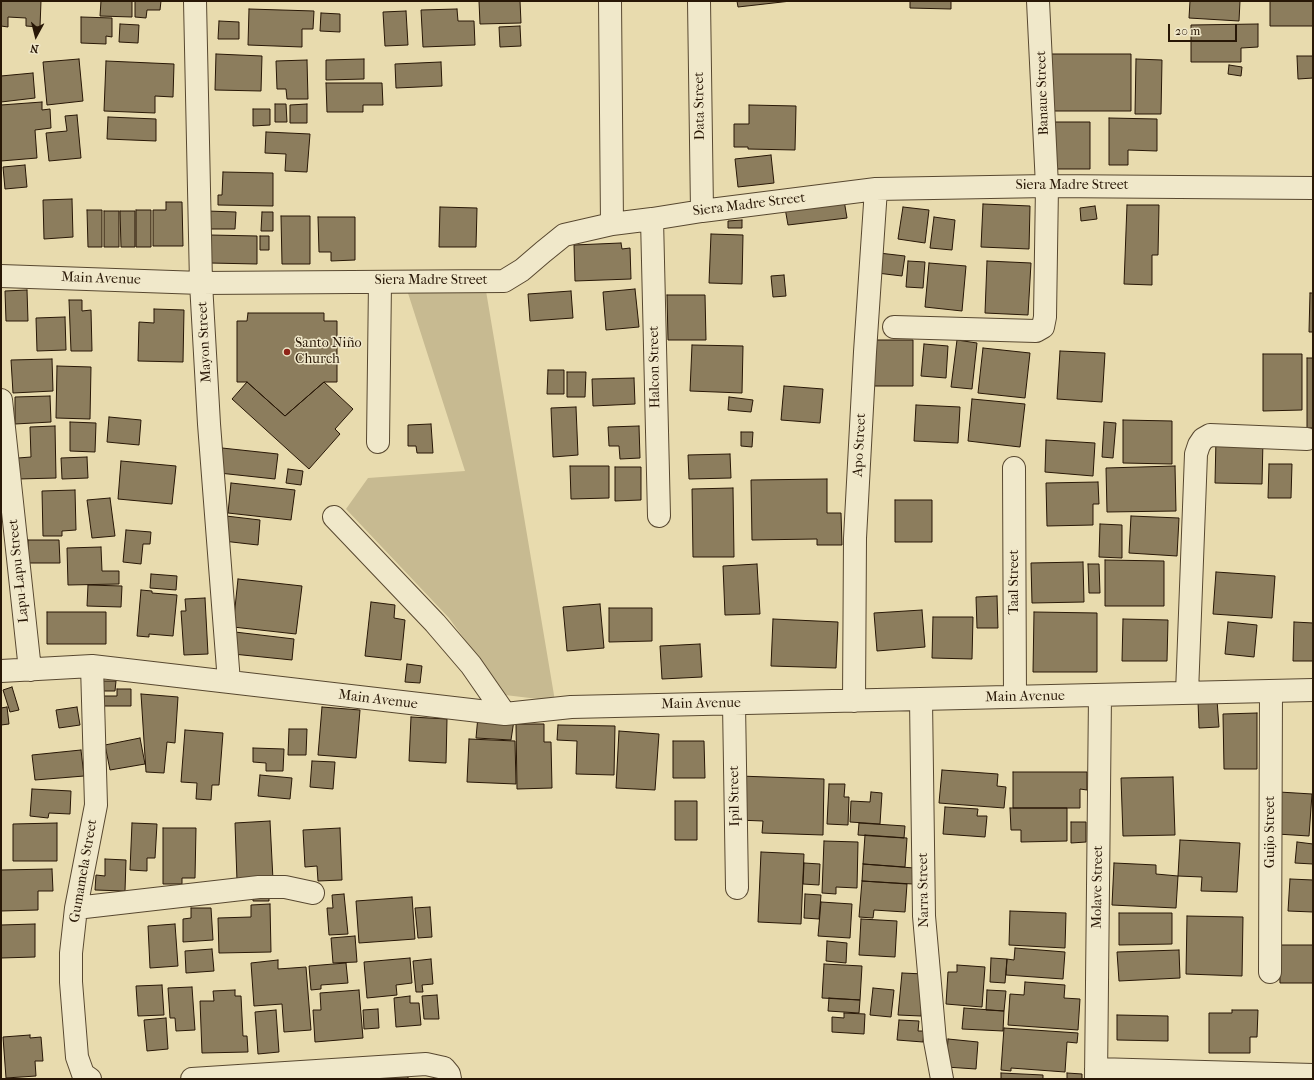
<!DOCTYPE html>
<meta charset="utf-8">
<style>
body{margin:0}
#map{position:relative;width:1314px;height:1080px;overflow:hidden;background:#e8dbae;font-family:"IM FELL French Canon",serif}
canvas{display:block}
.frame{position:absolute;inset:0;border:2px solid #281706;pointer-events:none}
.north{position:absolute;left:16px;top:16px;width:40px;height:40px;-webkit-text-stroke:3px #f0e8ca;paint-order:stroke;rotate:187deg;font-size:11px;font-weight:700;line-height:16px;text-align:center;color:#281706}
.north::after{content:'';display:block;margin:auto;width:14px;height:18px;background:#281706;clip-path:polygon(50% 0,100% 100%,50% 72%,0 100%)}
.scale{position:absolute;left:1168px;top:24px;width:69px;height:18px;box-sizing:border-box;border:2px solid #281706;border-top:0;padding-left:5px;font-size:12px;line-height:14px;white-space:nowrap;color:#281706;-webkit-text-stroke:3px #f0e8ca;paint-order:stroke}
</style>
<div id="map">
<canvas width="1314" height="1080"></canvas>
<div class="frame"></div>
<div class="north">N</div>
<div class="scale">20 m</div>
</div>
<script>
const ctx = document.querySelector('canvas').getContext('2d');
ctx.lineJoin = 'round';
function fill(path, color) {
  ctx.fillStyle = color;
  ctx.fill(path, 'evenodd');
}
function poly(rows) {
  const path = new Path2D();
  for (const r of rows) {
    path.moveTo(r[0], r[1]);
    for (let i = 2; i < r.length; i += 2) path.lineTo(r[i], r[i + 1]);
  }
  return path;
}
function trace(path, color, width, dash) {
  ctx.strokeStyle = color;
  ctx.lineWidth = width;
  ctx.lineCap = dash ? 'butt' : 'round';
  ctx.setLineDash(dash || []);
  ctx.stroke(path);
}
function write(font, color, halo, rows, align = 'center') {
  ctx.font = font + ' "IM FELL French Canon",serif';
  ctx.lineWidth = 3;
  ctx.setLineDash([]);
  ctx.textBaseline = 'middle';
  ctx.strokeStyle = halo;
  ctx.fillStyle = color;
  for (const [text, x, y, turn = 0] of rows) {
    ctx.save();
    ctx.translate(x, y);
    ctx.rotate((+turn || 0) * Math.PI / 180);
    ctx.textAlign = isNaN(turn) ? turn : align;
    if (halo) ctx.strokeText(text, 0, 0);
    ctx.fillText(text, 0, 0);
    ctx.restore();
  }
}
fill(poly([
 [407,290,486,291,555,701,505,695,449,618,346,509,368,478,465,471]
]), '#c7ba91');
const building = poly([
 [1,1,41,1,40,27,26,26,26,18,8,17,8,27,1,26,1,1],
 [101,1,132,1,132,17,100,16,101,1],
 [135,1,161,1,160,10,147,10,146,18,135,17,135,1],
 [479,1,520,1,521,23,480,24,479,1],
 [737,1,791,1,738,7,737,1],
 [910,1,951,1,951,9,910,8,910,1],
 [1190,1,1240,1,1239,21,1189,18,1190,1],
 [1270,1,1313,1,1313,26,1270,26,1270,1],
 [249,9,314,11,313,29,302,29,302,47,248,45,249,9],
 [457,9,458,21,474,21,475,45,423,47,421,10,457,9],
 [406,11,408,45,385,46,383,12,406,11],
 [321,13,340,14,340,32,320,31,321,13],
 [81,17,112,18,112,37,106,36,106,44,81,43,81,17],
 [219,21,239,22,239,39,218,39,219,21],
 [120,24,139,25,138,43,119,42,120,24],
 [1258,24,1258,47,1241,48,1241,62,1191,62,1191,25,1258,24],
 [520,26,521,46,500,47,499,27,520,26],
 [216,54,262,56,261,91,215,90,216,54],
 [1048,54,1131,54,1131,111,1049,111,1048,54],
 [1297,56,1313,56,1313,78,1298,79,1297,56],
 [79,59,83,101,47,105,43,62,79,59],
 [364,59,364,79,326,80,326,60,364,59],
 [1136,59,1162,60,1161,114,1135,114,1136,59],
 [307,60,308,99,287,99,286,89,277,89,276,61,307,60],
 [106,61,174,64,173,97,155,96,155,113,104,111,106,61],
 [441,62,442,86,396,88,395,64,441,62],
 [1229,65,1242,67,1241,76,1228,74,1229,65],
 [33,73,35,98,1,102,1,76,33,73],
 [326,83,382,83,383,105,363,105,363,112,327,112,326,83],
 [42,102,42,110,50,109,51,128,35,130,37,158,1,161,1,105,42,102],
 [275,104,286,104,287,122,275,122,275,104],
 [307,104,307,123,290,123,290,105,307,104],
 [749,105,796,106,795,150,748,149,748,147,734,147,734,124,749,124,749,105],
 [253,109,270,109,270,125,253,126,253,109],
 [77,115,81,158,49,161,46,133,67,131,65,116,77,115],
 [108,117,156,119,156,141,107,139,108,117],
 [1109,118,1157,119,1157,151,1128,150,1128,165,1109,165,1109,118],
 [1048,122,1090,122,1090,169,1048,169,1048,122],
 [266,132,310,134,307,172,285,171,286,154,265,153,266,132],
 [771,155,774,183,738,187,735,159,771,155],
 [25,165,27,187,5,189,3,167,25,165],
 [223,172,273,173,273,206,218,205,218,195,222,195,223,172],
 [72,199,73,237,44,239,43,200,72,199],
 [844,200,847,218,788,225,785,208,844,200],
 [166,202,182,202,183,246,153,246,153,210,166,210,166,202],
 [983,204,1030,206,1029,249,981,247,983,204],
 [1127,205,1159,205,1158,255,1152,255,1152,285,1124,284,1127,205],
 [1095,206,1097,219,1081,221,1080,208,1095,206],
 [440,207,477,208,476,247,439,247,440,207],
 [903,207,929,210,925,243,898,239,903,207],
 [87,210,102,210,102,247,88,247,87,210],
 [136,210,151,210,151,247,136,247,136,210],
 [104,211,119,211,119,247,104,247,104,211],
 [120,211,135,211,135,247,121,247,120,211],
 [207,211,236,212,235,229,207,229,207,211],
 [262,212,273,212,273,231,261,231,262,212],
 [281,216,310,216,310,264,282,264,281,216],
 [318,217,355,217,355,260,331,261,331,252,319,252,318,217],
 [934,217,955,220,952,250,930,248,934,217],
 [742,220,742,228,728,228,728,221,742,220],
 [711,234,743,235,742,284,709,283,711,234],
 [210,235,257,236,257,264,210,263,210,235],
 [260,236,269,236,269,250,260,250,260,236],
 [621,243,622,249,630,248,631,279,575,281,574,245,621,243],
 [879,253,905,256,902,276,877,273,879,253],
 [908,261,925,262,923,288,906,287,908,261],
 [987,261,1031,263,1028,315,985,313,987,261],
 [929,263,966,266,962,311,925,307,929,263],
 [784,275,786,296,773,297,771,276,784,275],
 [635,289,639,327,606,330,603,292,635,289],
 [27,290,28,321,6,321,5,291,27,290],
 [571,291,573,318,530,321,528,294,571,291],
 [1310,293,1313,293,1313,332,1309,332,1310,293],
 [667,295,705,295,706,340,668,340,667,295],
 [69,300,82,300,82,311,91,310,92,351,71,351,69,300],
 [154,309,184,310,183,362,138,361,139,322,154,323,154,309],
 [248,313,324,313,324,321,337,321,337,382,324,382,285,416,247,382,237,382,237,321,247,321,248,313],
 [65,317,66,350,37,351,36,318,65,317],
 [873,340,913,340,913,386,874,386,873,340],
 [957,340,977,343,972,389,951,387,957,340],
 [924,344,948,346,946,378,921,376,924,344],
 [692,345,743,346,742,393,690,391,692,345],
 [983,348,1030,353,1025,398,978,393,983,348],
 [1060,351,1105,353,1102,402,1057,399,1060,351],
 [1263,354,1302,354,1302,410,1263,411,1263,354],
 [1307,358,1313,358,1313,428,1307,428,1307,358],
 [52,359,53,391,13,393,11,360,52,359],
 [57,366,91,367,90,419,56,418,57,366],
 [548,370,564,370,564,394,547,394,548,370],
 [567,372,586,372,585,397,567,397,567,372],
 [634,378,635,404,593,406,592,379,634,378],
 [247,382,285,416,324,382,353,409,335,429,340,434,309,469,232,399,247,382],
 [784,386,823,389,820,423,781,420,784,386],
 [50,396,51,422,15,424,15,397,50,396],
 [729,397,753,400,751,412,728,410,729,397],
 [972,399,1025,404,1020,447,968,441,972,399],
 [916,405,960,407,958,443,914,441,916,405],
 [576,407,578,455,553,457,551,408,576,407],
 [109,417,141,420,139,445,107,442,109,417],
 [1123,420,1172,421,1172,464,1123,463,1123,420],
 [70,422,96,423,95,452,70,451,70,422],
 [1104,422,1116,423,1113,458,1102,457,1104,422],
 [431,424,433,453,417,453,416,446,408,446,408,425,431,424],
 [55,426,56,478,18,479,18,458,31,457,30,427,55,426],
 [639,426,640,458,620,459,619,446,609,446,608,427,639,426],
 [741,432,753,432,752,447,741,446,741,432],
 [1216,439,1263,440,1262,484,1215,483,1216,439],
 [1046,440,1095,443,1093,476,1045,472,1046,440],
 [222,448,278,454,275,479,219,473,222,448],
 [730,454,731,478,689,479,688,455,730,454],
 [87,457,88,478,62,479,61,458,87,457],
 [121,461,176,466,172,504,118,499,121,461],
 [1269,464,1292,464,1291,498,1268,498,1269,464],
 [570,466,609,466,609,498,571,499,570,466],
 [1175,466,1176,511,1107,512,1106,468,1175,466],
 [615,467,641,467,641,500,615,501,615,467],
 [288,469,303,471,301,485,286,483,288,469],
 [827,479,827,513,841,513,842,545,817,545,817,539,752,540,751,480,827,479],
 [1098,482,1099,504,1093,504,1093,525,1047,526,1046,483,1098,482],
 [231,483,295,490,291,520,228,513,231,483],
 [733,488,734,557,693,557,692,489,733,488],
 [75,490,76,530,62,531,62,536,43,536,42,491,75,490],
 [110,498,115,536,92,538,87,500,110,498],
 [895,500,932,500,932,542,895,542,895,500],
 [226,516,260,520,258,545,223,541,226,516],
 [1131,516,1179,518,1177,556,1129,553,1131,516],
 [1100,524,1122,525,1122,558,1099,557,1100,524],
 [126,530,151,532,150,544,143,544,141,564,123,562,126,530],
 [28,540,59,540,60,563,28,563,28,540],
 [101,547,102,571,119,571,119,584,68,585,67,548,101,547],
 [1105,560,1164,561,1164,606,1105,606,1105,560],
 [1083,562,1084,602,1032,603,1031,563,1083,562],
 [757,564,760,614,725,615,723,566,757,564],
 [1088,564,1099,564,1100,593,1089,593,1088,564],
 [1216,572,1275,576,1272,618,1213,614,1216,572],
 [151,574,177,576,176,590,150,588,151,574],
 [238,579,302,586,296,634,233,627,238,579],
 [88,585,122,586,121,607,87,606,88,585],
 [141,590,152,591,152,593,177,595,173,636,149,634,149,637,137,636,141,590],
 [997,596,998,628,977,628,976,597,997,596],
 [205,598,208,654,184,655,181,611,186,611,185,599,205,598],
 [371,602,395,605,394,618,405,620,401,660,365,656,371,602],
 [600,604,604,648,567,651,563,607,600,604],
 [609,608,652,608,652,641,609,642,609,608],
 [922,610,925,647,877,651,874,613,922,610],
 [47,612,106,612,106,644,47,644,47,612],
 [1034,612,1097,613,1097,672,1033,672,1034,612],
 [933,617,973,617,972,659,932,658,933,617],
 [773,619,838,622,836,668,771,666,773,619],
 [1123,619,1168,620,1167,661,1122,661,1123,619],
 [1228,622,1257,625,1254,657,1225,654,1228,622],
 [1294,622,1313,623,1313,661,1293,661,1294,622],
 [235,632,294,639,292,660,233,654,235,632],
 [700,644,702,677,662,679,660,646,700,644],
 [407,664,422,666,420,683,405,682,407,664],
 [102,681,116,681,115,691,102,691,102,681],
 [12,687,19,710,10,712,3,690,12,687],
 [117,689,131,689,131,706,103,706,103,696,117,696,117,689],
 [141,694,178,697,175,743,167,742,164,773,146,772,141,694],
 [1217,700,1219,727,1199,728,1198,701,1217,700],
 [7,707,9,724,1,725,1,708,7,707],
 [77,707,80,725,59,728,56,710,77,707],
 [322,707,360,710,356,758,318,755,322,707],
 [1257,713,1257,769,1224,769,1223,714,1257,713],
 [478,716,514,720,511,740,476,738,478,716],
 [411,717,447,719,446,763,409,761,411,717],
 [516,724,544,724,544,742,551,742,552,788,517,789,516,724],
 [558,725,615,726,614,775,576,774,577,741,557,740,558,725],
 [289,729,307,729,306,755,288,755,289,729],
 [185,730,223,733,219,785,212,785,211,800,196,799,197,783,181,782,185,730],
 [619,731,659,734,655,790,616,788,619,731],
 [140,738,145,764,110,770,105,745,140,738],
 [469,739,515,741,516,784,467,782,469,739],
 [673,741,704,741,705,778,673,778,673,741],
 [253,748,284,749,283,771,266,771,266,763,253,762,253,748],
 [81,750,84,776,35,780,32,755,81,750],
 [312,761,335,762,333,789,310,787,312,761],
 [942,770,998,774,997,786,1006,787,1004,808,939,803,942,770],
 [1013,772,1087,772,1087,790,1080,789,1080,808,1013,808,1013,772],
 [260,775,292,778,290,799,258,796,260,775],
 [739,776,824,779,823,835,762,833,763,821,737,820,739,776],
 [1173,777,1175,835,1123,836,1121,778,1173,777],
 [829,784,845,784,844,797,849,797,848,825,827,824,829,784],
 [32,789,71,791,70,814,49,813,48,818,30,816,32,789],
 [871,792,882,793,880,824,850,822,851,801,870,802,871,792],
 [1279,792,1312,794,1309,836,1277,834,1279,792],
 [675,801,697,801,697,840,675,840,675,801],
 [945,807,978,809,977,816,987,816,985,837,943,834,945,807],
 [1010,808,1067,808,1067,841,1021,842,1021,830,1011,830,1010,808],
 [270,821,273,880,237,881,235,823,270,821],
 [1071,822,1086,822,1086,842,1071,843,1071,822],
 [57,823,57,861,13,861,13,824,57,823],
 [132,823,157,824,155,858,147,858,147,871,130,870,132,823],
 [859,823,905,826,904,838,858,835,859,823],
 [163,828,196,828,195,878,182,878,182,884,163,884,163,828],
 [340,828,342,880,318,881,317,866,305,867,303,830,340,828],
 [865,835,907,838,905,867,863,864,865,835],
 [1180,840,1240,843,1237,892,1201,891,1202,877,1178,876,1180,840],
 [824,841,858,842,857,888,836,887,836,894,822,893,824,841],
 [1297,842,1313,844,1313,864,1295,863,1297,842],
 [761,852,804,854,801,924,758,922,761,852],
 [105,859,126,860,125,891,95,890,96,875,105,876,105,859],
 [804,863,820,864,819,885,803,884,804,863],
 [1114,863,1156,865,1156,874,1178,876,1176,908,1112,905,1114,863],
 [863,864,914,868,913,884,862,881,863,864],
 [52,869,53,891,38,891,38,910,1,911,1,870,52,869],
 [1290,879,1313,880,1313,912,1288,911,1290,879],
 [862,881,907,884,905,912,874,910,873,918,859,917,862,881],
 [253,890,269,890,269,901,253,901,253,890],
 [344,894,348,934,329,935,327,908,333,908,332,895,344,894],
 [805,894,821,895,819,919,804,918,805,894],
 [412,897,415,939,359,943,356,901,412,897],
 [821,902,852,904,850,938,818,936,821,902],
 [270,904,271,952,219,953,218,918,251,917,251,905,270,904],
 [430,907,432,937,418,938,415,908,430,907],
 [191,908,211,908,213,940,183,942,183,919,191,918,191,908],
 [1010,911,1066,913,1065,948,1009,945,1010,911],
 [1119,913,1172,913,1172,944,1119,945,1119,913],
 [1187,916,1243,917,1242,976,1186,974,1187,916],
 [861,919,897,921,895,957,859,955,861,919],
 [35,924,35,957,1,958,1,925,35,924],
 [175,924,178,966,150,968,148,926,175,924],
 [355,936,357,962,333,963,331,938,355,936],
 [827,941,847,943,846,963,826,961,827,941],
 [1279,945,1313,945,1313,983,1280,983,1279,945],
 [1015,948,1065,952,1063,979,1006,975,1007,959,1014,960,1015,948],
 [212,949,214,971,186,973,185,951,212,949],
 [1179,950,1180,978,1119,981,1117,952,1179,950],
 [410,958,412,983,396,985,397,995,367,998,364,962,410,958],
 [991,958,1007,959,1005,983,990,982,991,958],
 [431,959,433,984,422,985,423,992,416,992,413,961,431,959],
 [278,960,278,969,306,967,311,1030,284,1032,282,1004,254,1006,251,963,278,960],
 [346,963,348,983,321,985,321,989,311,990,309,966,346,963],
 [824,964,862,966,860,1000,822,998,824,964],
 [957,965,985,967,982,1007,946,1004,948,972,957,972,957,965],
 [902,973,924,974,921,1016,898,1015,902,973],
 [1025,982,1065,985,1064,998,1080,999,1078,1030,1008,1025,1010,994,1024,995,1025,982],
 [162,985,164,1015,138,1016,136,986,162,985],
 [192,987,195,1030,176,1031,175,1018,170,1018,168,988,192,987],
 [873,988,894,990,891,1017,870,1015,873,988],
 [235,990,235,996,241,996,243,1036,247,1036,248,1052,202,1053,200,1001,214,1001,213,991,235,990],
 [359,990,363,1038,315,1042,313,1010,321,1010,320,993,359,990],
 [987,990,1006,991,1004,1011,986,1010,987,990],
 [437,995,439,1019,424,1019,422,996,437,995],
 [410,996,410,1003,419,1003,421,1025,396,1027,394,998,410,996],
 [829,998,860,1000,859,1013,828,1011,829,998],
 [964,1008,1004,1011,1003,1031,962,1029,964,1008],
 [378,1009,379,1028,364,1029,363,1010,378,1009],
 [276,1010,279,1052,258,1054,255,1012,276,1010],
 [1232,1010,1258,1010,1257,1037,1250,1037,1250,1053,1209,1053,1209,1013,1232,1013,1232,1010],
 [844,1013,865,1014,864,1034,832,1032,832,1017,844,1018,844,1013],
 [1117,1015,1168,1016,1168,1041,1117,1040,1117,1015],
 [166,1018,168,1049,147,1051,144,1020,166,1018],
 [899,1020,919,1021,918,1031,924,1031,923,1042,897,1040,899,1020],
 [1004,1028,1078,1033,1077,1043,1067,1042,1065,1072,1011,1068,1011,1071,1001,1070,1004,1028],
 [30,1035,30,1038,41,1037,43,1061,35,1061,36,1076,6,1078,3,1037,30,1035],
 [948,1039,978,1042,976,1069,946,1067,948,1039],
 [1001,1073,1043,1075,1043,1079,1001,1079,1001,1073],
 [1067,1073,1082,1074,1082,1079,1067,1079,1067,1073],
 [380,1074,408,1074,408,1079,380,1079,380,1074]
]);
fill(building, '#8c7d5d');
trace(building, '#281706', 1);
const minor = poly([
 [195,1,201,283,209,424,229,682],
 [610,1,612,224],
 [699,1,702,211],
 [652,219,659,516],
 [1,276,201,283,504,281,522,270,543,252,564,235,612,224,652,219,702,211,876,189,1047,186,1313,188],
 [894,327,1036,331,1043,327,1045,317,1047,186,1038,1],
 [1,400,30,670],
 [378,442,380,282],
 [1014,468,1015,697],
 [334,517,435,623,471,665,505,714],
 [1,671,92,666,505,714,571,707,1313,690],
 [1187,693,1196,454,1199,445,1203,439,1210,435,1307,439],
 [921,700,924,916,935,1041,942,1079],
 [854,701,855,538,865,352,876,189],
 [734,704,737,888],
 [76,908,259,887,285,887,313,893],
 [1270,972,1271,691],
 [1096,1069,1313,1075],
 [90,1079,83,1074,77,1057,71,982,71,953,76,908,96,805,92,666],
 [192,1079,426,1064,444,1068,449,1074,450,1079],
 [1096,1079,1100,695]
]);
trace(minor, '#584830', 24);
trace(minor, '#f0e8ca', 22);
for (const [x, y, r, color] of [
 [287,352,4,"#8f2418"]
]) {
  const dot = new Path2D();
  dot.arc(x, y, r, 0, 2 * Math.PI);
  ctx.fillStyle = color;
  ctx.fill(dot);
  trace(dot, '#f0e8ca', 1.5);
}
write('14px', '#281706', '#f0e8ca', [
 ["Banaue Street",1043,93,-92],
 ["Data Street",700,106,-91],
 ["Siera Madre Street",1072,186],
 ["Siera Madre Street",749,205,-7],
 ["Main Avenue",101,279,2],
 ["Siera Madre Street",431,281],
 ["Mayon Street",205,342,-93],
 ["Halcon Street",655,367,-91],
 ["Apo Street",860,445,-87],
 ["Lapu-Lapu Street",19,571,-96],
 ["Taal Street",1015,582,-90],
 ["Main Avenue",1025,697,-1],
 ["Main Avenue",378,700,7],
 ["Main Avenue",701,704,-1],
 ["Ipil Street",735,796,-91],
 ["Guijo Street",1271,832,-90],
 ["Gumamela Street",84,871,-80],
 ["Molave Street",1098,887,-89],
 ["Narra Street",924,890,-91]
]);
write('14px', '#281706', '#f0e8ca', [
 ["Santo Niño",295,344],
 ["Church",295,360]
], 'left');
</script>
